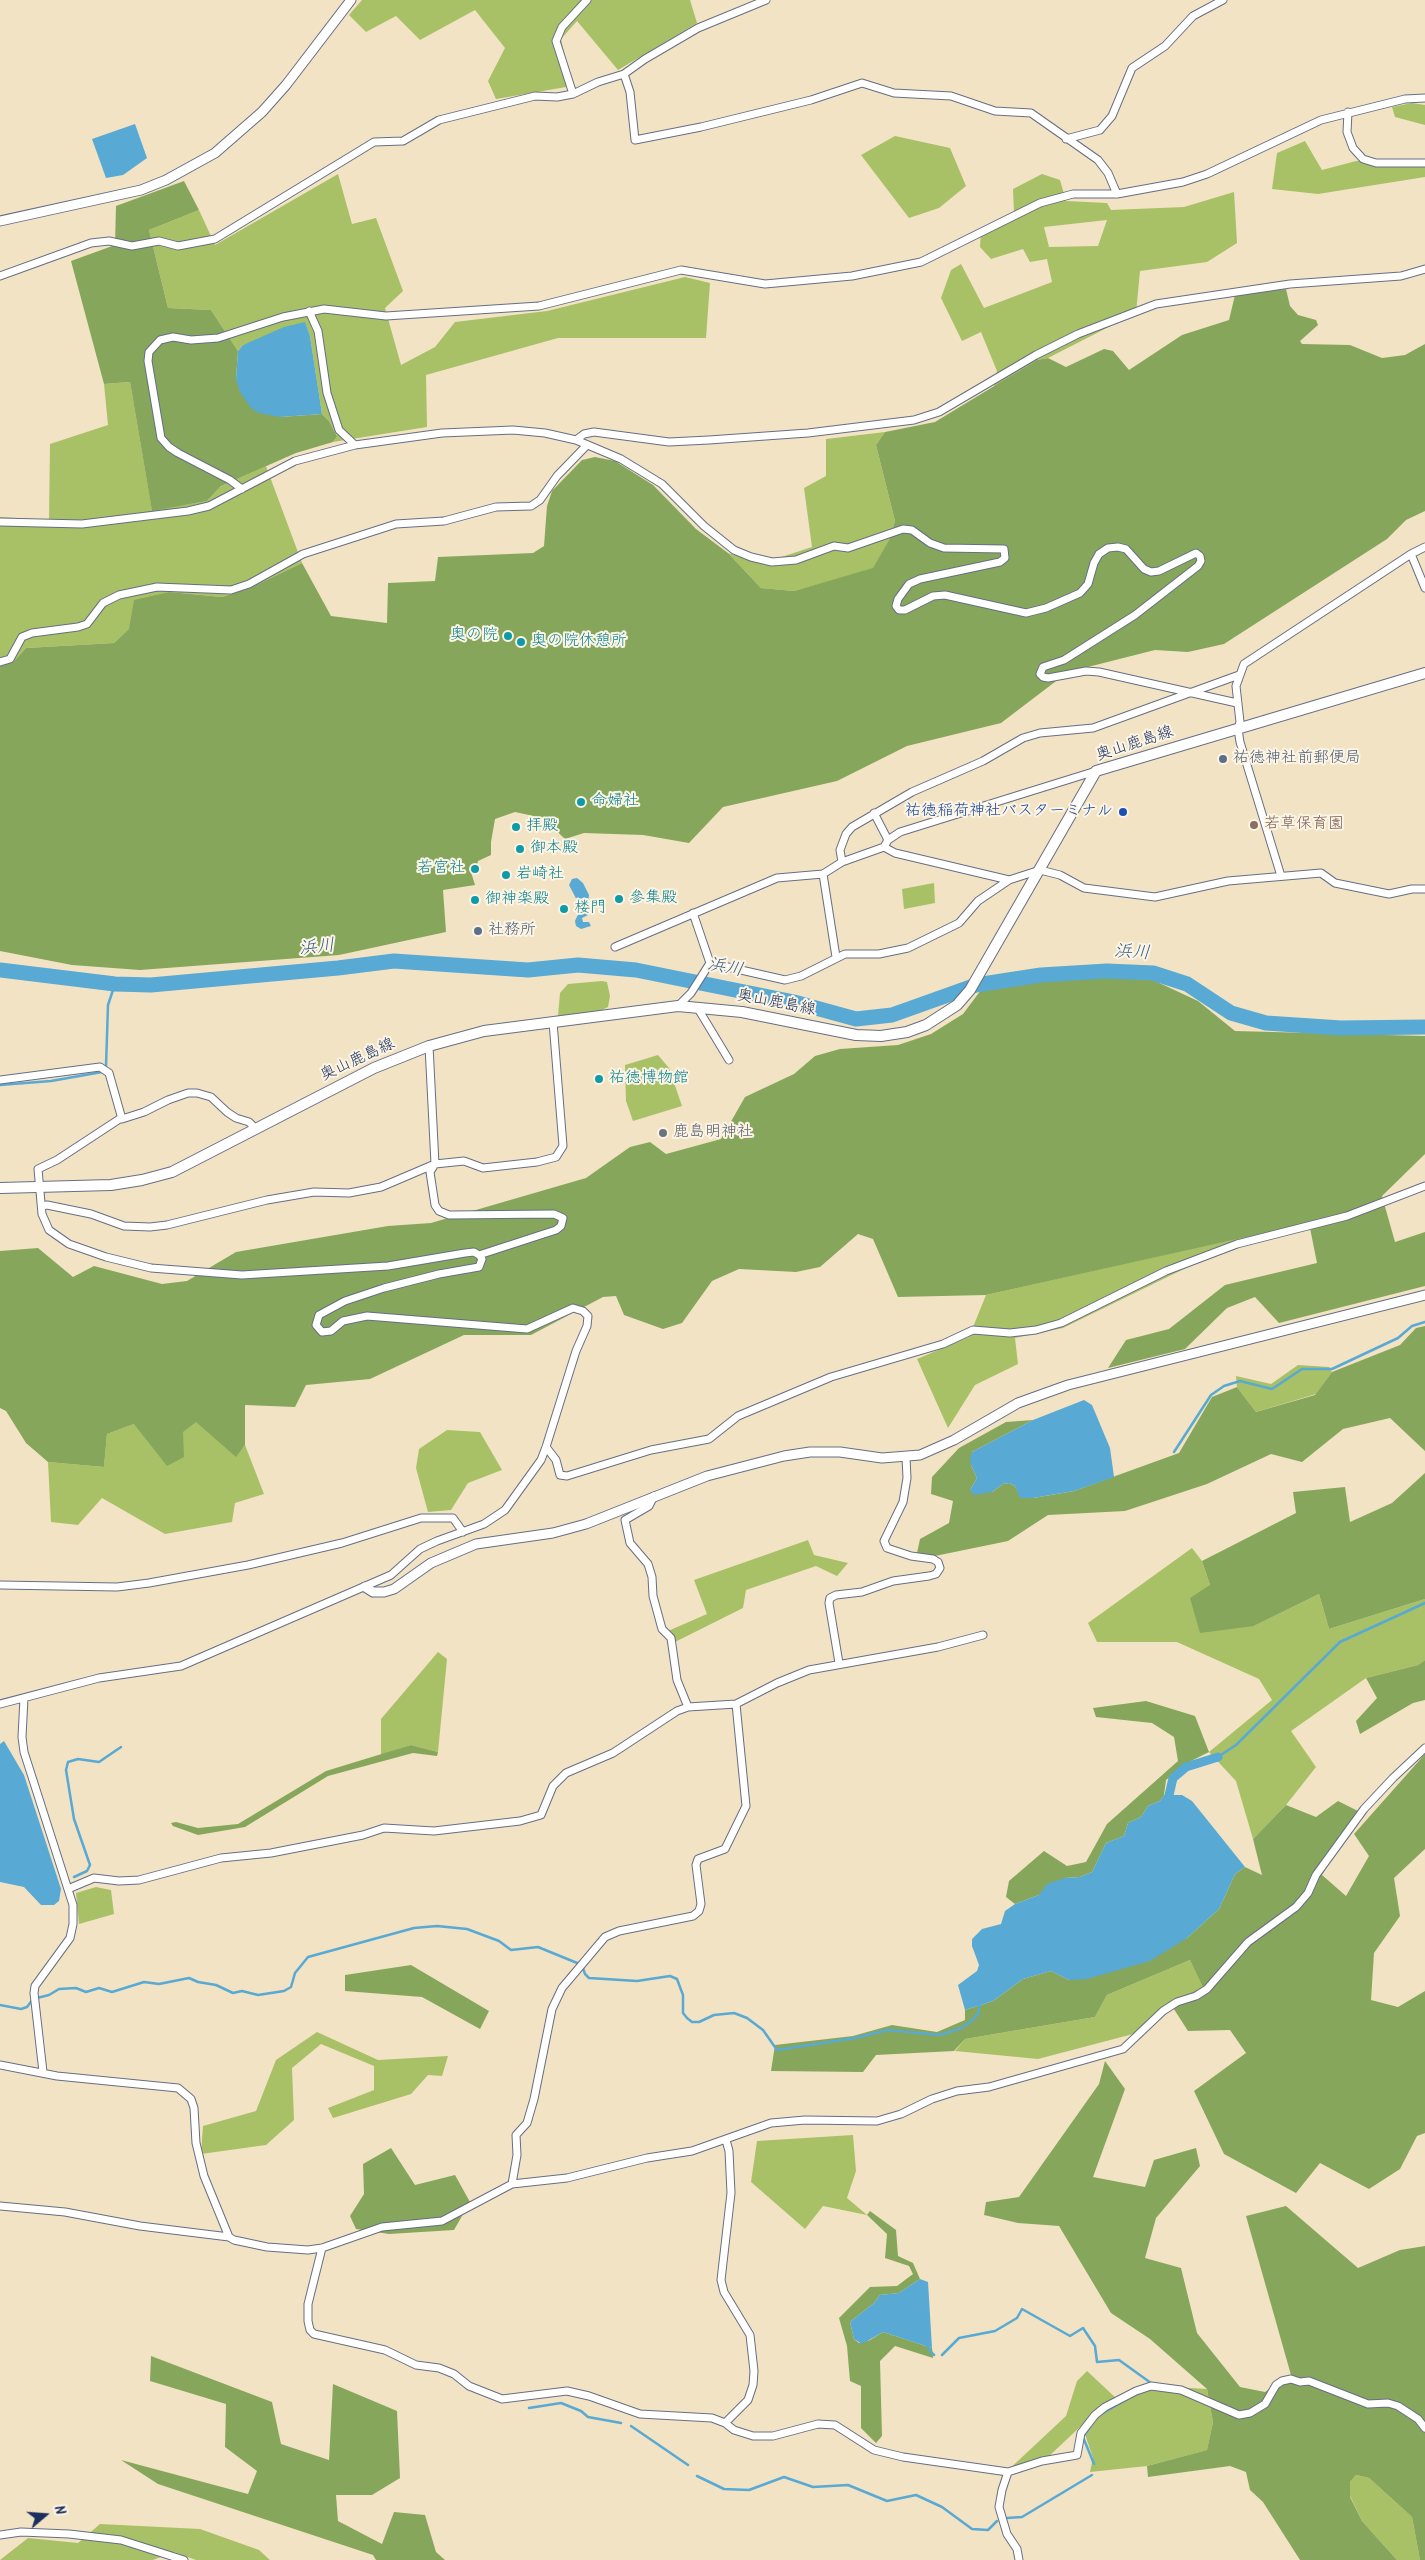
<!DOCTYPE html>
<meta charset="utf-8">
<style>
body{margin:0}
#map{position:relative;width:1425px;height:2560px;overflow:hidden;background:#f2e3c5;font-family:Kalam,sans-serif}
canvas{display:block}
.north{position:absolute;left:20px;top:2490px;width:50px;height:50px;-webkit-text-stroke:4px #fcf5e5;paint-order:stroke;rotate:72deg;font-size:14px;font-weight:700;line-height:20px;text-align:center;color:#1b2f5e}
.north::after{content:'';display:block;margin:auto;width:18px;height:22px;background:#1b2f5e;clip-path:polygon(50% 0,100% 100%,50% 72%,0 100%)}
</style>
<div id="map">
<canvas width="1425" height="2560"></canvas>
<div class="north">N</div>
</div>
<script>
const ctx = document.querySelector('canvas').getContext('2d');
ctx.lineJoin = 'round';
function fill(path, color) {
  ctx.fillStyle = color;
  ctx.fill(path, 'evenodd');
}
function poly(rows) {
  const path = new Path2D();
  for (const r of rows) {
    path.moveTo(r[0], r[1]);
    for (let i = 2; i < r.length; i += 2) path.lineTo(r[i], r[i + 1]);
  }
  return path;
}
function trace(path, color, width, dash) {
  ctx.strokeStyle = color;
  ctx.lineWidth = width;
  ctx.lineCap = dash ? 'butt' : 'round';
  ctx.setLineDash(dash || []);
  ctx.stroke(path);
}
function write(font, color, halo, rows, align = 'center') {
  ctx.font = font + ' Kalam,"Klee One",sans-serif';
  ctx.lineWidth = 4;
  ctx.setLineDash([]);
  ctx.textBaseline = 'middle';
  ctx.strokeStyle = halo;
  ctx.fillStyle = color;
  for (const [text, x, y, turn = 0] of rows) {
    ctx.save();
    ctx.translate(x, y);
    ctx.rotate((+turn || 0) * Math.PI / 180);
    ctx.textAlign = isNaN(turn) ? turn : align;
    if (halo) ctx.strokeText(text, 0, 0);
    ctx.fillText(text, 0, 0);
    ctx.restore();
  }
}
fill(poly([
 [362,0,690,0,697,23,618,70,577,21,561,39,572,86,496,99,488,81,505,48,475,10,420,40,396,16,366,32,349,15],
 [1412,103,1425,105,1425,125,1395,117,1392,107],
 [895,136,950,148,966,186,939,208,909,218,861,155],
 [1305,141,1322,170,1356,161,1425,159,1425,177,1318,194,1272,189,1277,153],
 [338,174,352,224,376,218,403,291,385,308,401,365,435,347,455,322,547,311,685,277,710,283,706,338,558,338,426,375,427,427,333,442,337,435,329,421,322,414,310,336,305,323,243,345,238,351,211,310,168,308,149,230,199,210,215,245],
 [1042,174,1060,180,1066,201,1107,203,1111,210,1184,207,1234,192,1237,243,1207,262,1140,271,1136,313,1048,358,1037,360,994,387,997,371,981,332,962,341,941,298,951,270,961,264,984,308,1052,282,1047,259,1030,262,1023,249,991,259,980,247,981,230,1014,213,1013,189],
 [1107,220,1098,246,1049,247,1044,227],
 [130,382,152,510,207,501,221,486,266,466,302,563,250,588,222,597,170,592,114,643,26,648,14,661,0,666,0,517,49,520,50,444,108,425,104,384],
 [885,432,876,445,895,521,890,538,873,569,794,591,761,588,728,553,763,563,812,547,804,488,826,476,826,439],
 [934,883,935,903,904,909,902,889],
 [602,981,607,982,610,996,608,1007,600,1011,558,1016,560,993,568,984],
 [658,1055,669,1068,682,1106,633,1121,626,1101,625,1065],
 [1309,1222,1190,1266,1063,1328,1015,1338,1018,1364,975,1385,948,1428,917,1359,969,1337,986,1295],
 [1298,1365,1329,1367,1332,1372,1316,1394,1256,1412,1237,1387,1236,1376,1271,1384],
 [196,1421,236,1456,245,1445,264,1494,235,1503,232,1522,165,1534,102,1498,78,1525,51,1522,48,1462,104,1467,107,1434,134,1424,183,1431],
 [447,1430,480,1432,502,1470,468,1483,451,1510,428,1512,416,1468,419,1449],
 [808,1540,814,1555,848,1563,837,1576,816,1566,746,1590,743,1608,673,1643,668,1631,707,1614,694,1580],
 [1192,1548,1202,1561,1210,1585,1254,1626,1319,1594,1329,1629,1425,1599,1425,1660,1418,1665,1366,1678,1291,1731,1316,1767,1286,1805,1253,1839,1236,1781,1209,1752,1272,1700,1259,1679,1177,1642,1097,1642,1088,1623],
 [438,1652,447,1659,438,1752,411,1745,381,1755,381,1719],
 [96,1887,111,1890,114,1914,79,1924,76,1893],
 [1190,1960,1204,1987,1170,2003,1133,2034,1038,2059,955,2051,965,2039,1095,2017,1107,1995],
 [317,2032,378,2060,448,2056,442,2076,428,2075,411,2094,333,2118,328,2108,374,2090,374,2066,321,2044,292,2068,294,2120,266,2145,201,2154,203,2126,256,2111,276,2060],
 [853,2135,856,2171,847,2198,867,2215,823,2206,805,2229,751,2182,757,2141],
 [1087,2371,1117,2399,1142,2385,1207,2389,1213,2422,1207,2450,1147,2466,1090,2472,1093,2458,1082,2425,1047,2458,1004,2474,1066,2416,1077,2381],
 [1356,2475,1369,2478,1412,2517,1420,2560,1397,2560,1362,2521,1350,2496,1350,2482],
 [100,2524,200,2529,259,2550,270,2560,196,2560,174,2552,153,2560,0,2560,28,2538,78,2543]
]), '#a8c166');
fill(poly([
 [184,181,199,210,149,230,168,308,211,310,238,351,236,379,280,417,322,414,329,421,337,436,333,442,296,453,221,486,207,501,152,511,130,382,104,384,71,261,115,245,116,206],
 [1286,289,1290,306,1298,315,1316,320,1318,325,1300,341,1302,344,1350,345,1382,358,1405,355,1425,344,1425,511,1406,520,1387,539,1224,644,1188,652,1155,650,1068,672,1001,723,907,746,837,781,723,807,689,843,643,835,584,833,565,839,543,818,515,812,495,819,491,842,491,855,478,861,477,865,470,869,475,885,443,890,446,932,339,955,140,970,72,965,0,951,0,666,14,661,26,648,114,643,129,629,134,600,170,592,222,597,250,588,302,563,331,616,387,623,388,583,435,581,438,557,533,553,544,546,547,506,552,491,582,460,595,457,615,461,653,485,696,529,728,553,761,588,794,591,873,568,890,538,895,521,876,445,885,432,935,422,1037,360,1048,358,1066,367,1104,349,1113,351,1129,370,1182,335,1229,320,1235,295],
 [1078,976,1153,980,1198,1001,1235,1031,1425,1036,1425,1154,1382,1196,1395,1242,1425,1232,1425,1286,1279,1323,1255,1297,1227,1308,1185,1349,1108,1368,1126,1340,1169,1329,1225,1285,1317,1263,1309,1223,986,1295,898,1297,873,1239,858,1234,820,1267,796,1272,739,1269,712,1281,682,1323,663,1329,624,1315,616,1296,603,1297,531,1335,464,1335,370,1379,306,1385,295,1407,245,1405,245,1445,236,1457,196,1422,183,1432,184,1457,167,1466,134,1424,107,1434,104,1467,48,1462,26,1443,6,1411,0,1408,0,1251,38,1248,73,1277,94,1266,162,1284,187,1281,236,1252,388,1226,431,1223,586,1178,630,1147,650,1142,666,1154,721,1139,745,1097,794,1074,815,1056,840,1049,898,1045,931,1034,963,1014,981,990],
 [1425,1326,1425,1451,1390,1418,1343,1429,1302,1462,1271,1454,1207,1484,1125,1511,1048,1515,1008,1541,935,1556,917,1553,920,1539,949,1523,953,1501,931,1494,932,1477,959,1448,1006,1422,1033,1420,972,1452,971,1465,977,1478,970,1490,992,1492,1003,1484,1009,1483,1015,1486,1021,1498,1033,1498,1074,1491,1179,1453,1212,1397,1237,1387,1256,1412,1315,1395,1332,1372,1400,1345,1416,1328],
 [1425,1473,1425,1599,1329,1629,1319,1594,1254,1626,1200,1633,1190,1598,1210,1585,1202,1561,1296,1513,1293,1492,1345,1487,1350,1522,1392,1503],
 [1425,1660,1425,1700,1413,1703,1360,1734,1356,1721,1377,1698,1366,1678,1418,1665],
 [1146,1701,1195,1716,1209,1752,1189,1762,1166,1780,1164,1795,1160,1801,1148,1806,1141,1817,1128,1823,1124,1836,1106,1843,1092,1872,1080,1877,1065,1878,1039,1895,1015,1904,1006,1897,1009,1881,1044,1851,1067,1866,1086,1862,1107,1824,1178,1761,1174,1737,1152,1723,1096,1717,1093,1708],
 [411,1745,438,1752,437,1756,413,1753,328,1776,245,1827,198,1835,173,1826,171,1823,176,1822,198,1828,238,1824,326,1771],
 [1425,1754,1425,1849,1394,1878,1400,1916,1374,1953,1371,2000,1398,2007,1425,1991,1425,2133,1417,2136,1400,2169,1369,2189,1320,2163,1296,2193,1224,2154,1194,2091,1246,2053,1230,2030,1188,2031,1170,2003,1203,1987,1190,1960,1107,1995,1095,2017,965,2039,954,2051,876,2055,863,2072,771,2071,775,2045,853,2036,892,2025,937,2032,965,2020,965,2010,993,2001,1023,1979,1051,1971,1069,1980,1187,1938,1219,1909,1235,1874,1245,1867,1262,1875,1253,1839,1286,1805,1316,1817,1338,1801,1358,1811,1322,1875,1346,1896,1369,1856,1354,1834],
 [411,1965,489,2011,480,2029,422,1997,345,1991,345,1975],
 [1105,2061,1125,2089,1093,2177,1145,2187,1154,2160,1196,2148,1200,2166,1156,2218,1145,2258,1181,2268,1197,2333,1240,2387,1265,2392,1291,2375,1246,2216,1286,2206,1358,2268,1400,2250,1425,2246,1425,2560,1420,2560,1412,2517,1369,2478,1356,2475,1350,2482,1350,2497,1362,2521,1397,2560,1300,2560,1263,2502,1250,2490,1246,2472,1230,2466,1148,2477,1147,2466,1207,2450,1213,2422,1207,2389,1150,2339,1111,2313,1059,2226,1018,2223,984,2215,986,2202,1019,2197,1099,2084],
 [391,2148,415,2185,455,2175,470,2202,454,2230,389,2234,356,2229,350,2216,364,2194,363,2164],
 [870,2211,896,2230,898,2256,913,2263,920,2279,899,2293,880,2295,874,2303,850,2322,854,2339,859,2343,870,2340,883,2332,932,2348,933,2358,895,2346,880,2361,882,2436,876,2443,861,2428,861,2386,850,2381,847,2346,839,2318,870,2287,897,2286,913,2274,909,2266,885,2258,887,2234,867,2215],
 [151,2356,272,2402,281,2444,329,2460,333,2384,397,2411,400,2478,372,2495,336,2495,338,2521,382,2544,394,2512,425,2515,436,2552,445,2560,376,2560,373,2555,158,2484,121,2460,248,2494,257,2471,225,2447,226,2404,150,2381]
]), '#86a75b');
fill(poly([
 [135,124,147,158,123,175,106,178,92,139],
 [305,322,310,336,322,414,280,417,259,413,251,408,240,392,236,379,238,351,243,345,284,327],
 [577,878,583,883,589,895,588,903,590,914,582,918,583,922,589,922,591,926,581,929,576,926,575,921,581,908,569,885,572,879],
 [1084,1400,1092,1405,1110,1448,1114,1477,1074,1491,1033,1498,1020,1498,1015,1486,1009,1483,1003,1484,992,1492,974,1495,970,1490,977,1478,971,1465,970,1458,972,1452,1033,1420],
 [4,1741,24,1775,61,1889,59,1901,54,1905,41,1905,24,1887,0,1882,0,1744],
 [1164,1795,1182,1795,1192,1801,1245,1867,1235,1874,1219,1909,1187,1938,1150,1961,1087,1979,1069,1980,1051,1971,1023,1979,993,2001,965,2010,958,1985,977,1971,979,1965,972,1946,972,1939,982,1929,1001,1924,1005,1911,1015,1904,1039,1895,1047,1884,1065,1878,1080,1877,1092,1872,1106,1843,1124,1836,1128,1823,1141,1817,1148,1806,1160,1801],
 [920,2279,928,2282,932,2348,883,2332,862,2344,854,2339,850,2322,874,2303,880,2295,899,2293]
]), '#58a9d3');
trace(poly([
 [0,1085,51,1081,102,1072,106,1066,108,1005,115,984],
 [1174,1452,1211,1395,1224,1386,1240,1381,1272,1389,1302,1369,1332,1369,1398,1338,1412,1326,1425,1322],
 [1218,1757,1236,1745,1340,1642,1425,1603],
 [74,1877,87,1871,90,1865,74,1819,66,1770,68,1762,78,1759,99,1762,121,1747],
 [0,2005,21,2009,27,2007,33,1999,49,1995,59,1989,76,1988,86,1992,99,1988,112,1992,144,1982,159,1984,189,1978,198,1982,216,1985,233,1993,242,1991,258,1995,284,1991,291,1987,295,1973,308,1957,414,1928,437,1926,467,1929,499,1941,511,1950,538,1947,582,1965,585,1974,589,1978,637,1981,670,1976,677,1979,683,1995,683,2013,687,2018,692,2022,699,2022,714,2015,734,2013,747,2018,763,2030,777,2050,855,2038,888,2030,940,2035,961,2028,970,2022,978,2014,980,2003],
 [927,2345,929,2350,934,2355],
 [942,2355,959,2338,995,2331,1017,2318,1022,2309,1070,2336,1083,2328,1095,2346,1097,2362,1119,2360,1151,2383],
 [529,2408,561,2403,581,2411,588,2417,621,2423],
 [1101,2414,1129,2398],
 [631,2426,688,2465],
 [1090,2427,1083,2437,1094,2464],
 [697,2476,724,2489,749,2490,784,2477,813,2487,848,2485,887,2501,916,2495,942,2507,972,2529,988,2530,997,2521],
 [1007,2518,1022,2517,1092,2475]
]), '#58a9d3', 2.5);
trace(poly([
 [1167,1804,1173,1778,1186,1767,1218,1757]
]), '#58a9d3', 9);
trace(poly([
 [0,970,115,984,151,985,338,968,394,961,528,970,578,965,636,970,794,1002,856,1019,892,1015,976,985,1041,975,1107,971,1153,973,1187,984,1231,1013,1266,1023,1341,1028,1425,1027]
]), '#58a9d3', 15);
const minor = poly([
 [624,74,630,92,635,140,701,127,811,100,862,83,894,93,951,96,995,111,1031,113,1098,160,1108,173,1117,194],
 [573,94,556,41,562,27,587,0],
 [1348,112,1347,132,1353,148,1363,159,1376,163,1425,163],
 [1066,139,1100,130,1112,116,1132,68,1165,46,1193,16,1223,0],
 [0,276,91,243,109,241,132,246,159,241,178,246,215,239,374,142,403,141,439,120,535,96,557,97,573,94,598,82,624,74,645,59,698,28,766,0],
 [309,311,318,331,327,393,339,430,355,445],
 [576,440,584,434,594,432,669,442,709,440,808,433,914,420,939,412,1036,355,1078,334,1156,304,1290,284,1401,276,1425,269],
 [242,489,230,480,178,453,169,447,161,438,148,361,149,352,160,340,173,337,191,340,218,338,283,317,324,309,386,316,539,306,681,270,765,284,852,276,921,262,1040,203,1073,194,1117,194,1183,182,1207,174,1321,120,1405,99,1425,98],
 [0,522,82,524,188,511,209,506,295,461,355,445,442,433,513,430,545,433,576,440,621,459,662,484,704,526,734,550,751,557,772,562,796,560,834,546,848,548,903,529,912,530,930,543,944,548,1004,549,1005,558,1000,562,920,579,909,584,898,599,896,606,899,610,905,610,933,596,945,595,1026,613,1046,608,1080,593,1088,584,1094,563,1099,554,1108,548,1118,547,1126,549,1144,569,1151,572,1159,571,1196,553,1200,556,1201,561,1198,566,1135,615,1064,660,1043,667,1040,674,1043,677,1048,678,1086,671,1099,672,1237,703],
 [1411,554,1425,588],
 [0,662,10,659,22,637,32,633,78,627,87,624,103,603,119,595,157,587,231,590,249,584,303,554,396,524,444,521,496,507,531,506,540,500,557,476,587,445],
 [874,813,888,840],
 [884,847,895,853,1009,880],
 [842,862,840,850,846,834,852,827,912,792,983,761,1023,738,1040,733,1093,728,1239,675],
 [823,874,836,957],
 [1281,876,1240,742,1238,729,1240,722,1236,686,1244,664,1411,554,1425,547],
 [615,947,777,878,823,874,842,862,884,847,888,840,900,832,1096,771],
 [710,963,785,980,801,976,845,954,879,954,908,948,959,923,978,901,1009,880,1040,870,1060,875,1084,888,1155,897,1228,881,1321,873,1335,883,1389,894,1412,889,1425,889],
 [678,1006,691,993,710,963,693,913],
 [697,1007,729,1060],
 [0,1080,100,1067,109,1073,122,1119,144,1112,168,1100,188,1093,197,1093,211,1097,227,1112,236,1118,249,1122,256,1129],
 [121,1118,57,1160,38,1169,42,1214,49,1230,69,1244,106,1257,151,1268,242,1275,388,1266,465,1253,474,1252,479,1255,556,1230,561,1226,563,1218,554,1214,449,1215,439,1211,435,1205,430,1172,435,1164,429,1046],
 [42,1206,47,1205,91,1214,124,1226,150,1227,167,1225,267,1200,314,1192,349,1193,381,1187,435,1164,464,1161,483,1168,537,1162,556,1157,563,1146,553,1022],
 [546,1447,556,1460,560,1475,567,1476,651,1450,709,1439,738,1416,831,1377,943,1344,973,1330,1010,1333,1036,1330,1061,1323,1166,1271,1237,1244,1347,1216,1425,1186],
 [654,1496,649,1506,625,1520,630,1543,648,1564,652,1577,653,1596,662,1629,671,1638,677,1680,688,1707],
 [0,1585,117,1587,149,1583,248,1565,342,1543,421,1518,453,1518,463,1532],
 [839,1663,829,1603,830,1598,836,1595,862,1592,893,1581,929,1576,936,1574,940,1568,938,1562,933,1559,911,1556,887,1548,884,1541,903,1502,907,1478,906,1458],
 [24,1698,22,1737,24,1752,73,1905,73,1924,70,1938,35,1986,34,1993,43,2072],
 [0,1704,99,1678,181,1666,391,1575,420,1549,437,1541,484,1524,505,1510,541,1460,546,1447,576,1351,587,1326,588,1316,583,1311,573,1308,527,1329,367,1316,343,1321,331,1331,322,1332,316,1325,319,1315,345,1301,384,1288,439,1274,479,1267,482,1259,479,1255],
 [68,1889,94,1878,119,1881,139,1880,221,1858,271,1853,363,1835,384,1828,434,1831,520,1821,541,1815,553,1786,566,1773,613,1753,677,1711,688,1707,736,1704,777,1683,809,1670,938,1647,983,1635],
 [0,2065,57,2076,178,2088,191,2099,194,2108,196,2143,204,2176,229,2237,234,2240,267,2247,308,2250,322,2248,382,2227,442,2221,512,2184,567,2178,647,2158,692,2151,771,2123,805,2120,877,2121,901,2114,932,2099,957,2091,989,2087,1123,2049,1163,2011,1177,2002,1196,1996,1207,1989,1248,1942,1296,1907,1308,1893,1316,1875,1364,1809,1393,1778,1425,1748],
 [512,2184,517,2155,516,2135,527,2123,534,2099,552,2009,562,1988,605,1937,619,1931,693,1916,699,1911,701,1904,696,1865,698,1859,725,1849,746,1806,736,1704],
 [0,2206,65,2212,140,2226,229,2237],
 [322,2248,308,2304,308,2321,310,2330,314,2334,385,2350,416,2365,439,2368,454,2374,469,2386,502,2399,567,2391,589,2396,640,2414,712,2418,725,2423,734,2430,753,2436,773,2436,818,2424,835,2425,874,2450,903,2457,1008,2472,1042,2461,1077,2455,1081,2433,1095,2415,1105,2407,1136,2391,1151,2386,1181,2390,1239,2415,1250,2413,1265,2404,1276,2385,1282,2381,1291,2379,1300,2382,1309,2381,1368,2404,1388,2403,1398,2406,1418,2419,1425,2428],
 [725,2423,748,2400,753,2385,754,2371,750,2335,724,2292,721,2280,731,2193,729,2151,726,2140],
 [1008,2472,1002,2490,999,2507,1007,2534,1017,2549,1019,2560],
 [0,2535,21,2532,69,2534,121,2540,184,2560]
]);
const tertiary = poly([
 [0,221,141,190,166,180,215,153,262,112,286,85,351,0],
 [365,1587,373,1592,384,1592,394,1589,431,1563,476,1544,553,1533,586,1524,707,1476,784,1456,810,1452,840,1452,882,1458,920,1455,954,1440,1018,1403,1068,1385,1425,1295]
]);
const secondary = poly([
 [0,1188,111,1185,142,1180,172,1172,374,1068,429,1046,484,1031,678,1006,742,1012,856,1035,881,1036,907,1032,926,1025,957,1005,970,990,1096,771,1425,673]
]);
trace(minor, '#666e82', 9);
trace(tertiary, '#666e82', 11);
trace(secondary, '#666e82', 12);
trace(minor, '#fff', 7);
trace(tertiary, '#fff', 9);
trace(secondary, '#fff', 10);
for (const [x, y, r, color] of [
 [508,636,5,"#0f9aa8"],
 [521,642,5,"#0f9aa8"],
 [1223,759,5,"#5c6f8a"],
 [581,802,5,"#0f9aa8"],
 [1123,812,5,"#1a4fb4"],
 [1254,825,5,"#8d6e63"],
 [516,827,5,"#0f9aa8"],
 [520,849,5,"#0f9aa8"],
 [475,869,5,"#0f9aa8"],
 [506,875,5,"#0f9aa8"],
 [619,899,5,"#0f9aa8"],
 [475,900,5,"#0f9aa8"],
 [564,909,5,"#0f9aa8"],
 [478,931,5,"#5c6f8a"],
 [599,1079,5,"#0f9aa8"],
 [663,1133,5,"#6b7280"]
]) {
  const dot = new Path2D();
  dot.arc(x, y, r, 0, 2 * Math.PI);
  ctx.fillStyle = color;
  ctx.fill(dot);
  trace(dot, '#fcf5e5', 2);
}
write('16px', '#0d838f', '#fcf5e5', [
 ["奥の院",498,636,"right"],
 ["奥の院休憩所",531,642],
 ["命婦社",591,802],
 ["拝殿",526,827],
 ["御本殿",530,849],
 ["若宮社",465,869,"right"],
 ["岩崎社",516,875],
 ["參集殿",629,899],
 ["御神楽殿",485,900],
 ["楼門",574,909],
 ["祐徳博物館",609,1079]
], 'left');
write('16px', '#1b2f5e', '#fcf5e5', [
 ["奥山鹿島線",1135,745,-18],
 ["奥山鹿島線",776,1004,11],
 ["奥山鹿島線",358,1061,-25]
]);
write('16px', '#4e5e75', '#fcf5e5', [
 ["祐徳神社前郵便局",1233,759],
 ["社務所",488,931]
], 'left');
write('16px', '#164399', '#fcf5e5', [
 ["祐徳稲荷神社バスターミナル",1113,812]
], 'right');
write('16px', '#785e54', '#fcf5e5', [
 ["若草保育園",1264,825]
], 'left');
write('16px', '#5b616d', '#fcf5e5', [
 ["鹿島明神社",673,1133]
], 'left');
write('italic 18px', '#305a87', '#fcf5e5', [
 ["浜川",317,949,-6],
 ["浜川",1132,954,4],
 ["浜川",725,969,11]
]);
</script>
